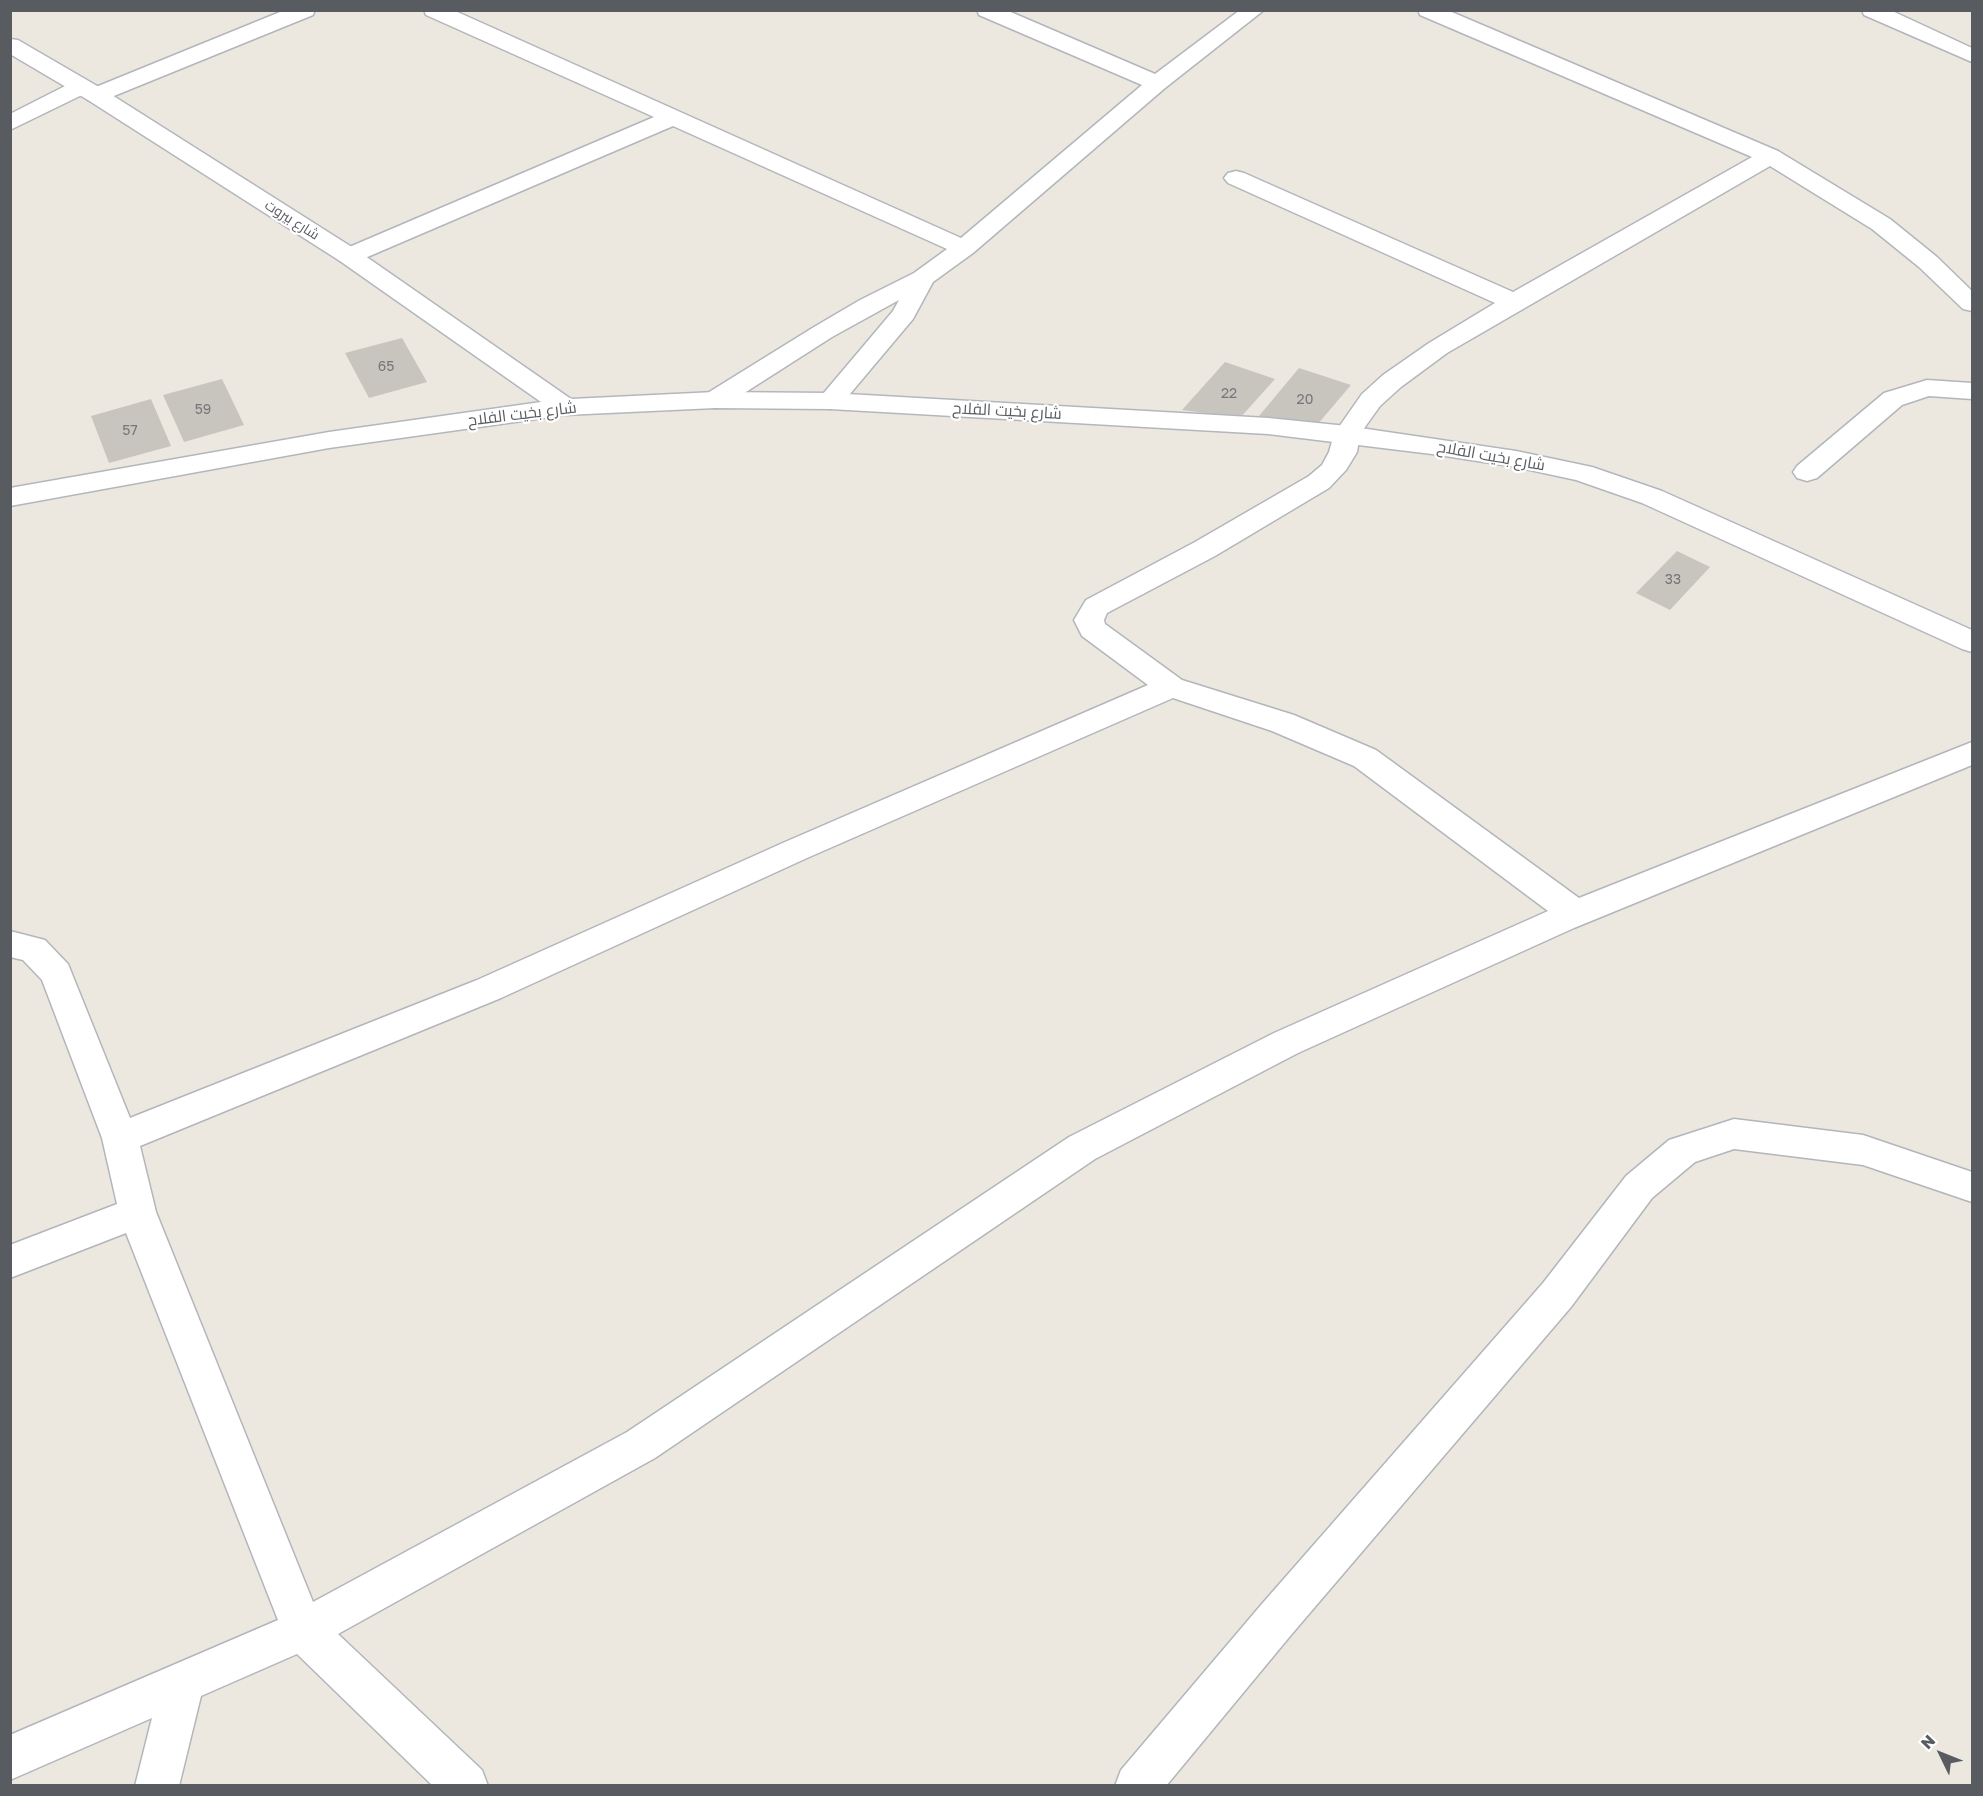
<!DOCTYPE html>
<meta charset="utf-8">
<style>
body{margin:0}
#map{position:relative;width:1983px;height:1796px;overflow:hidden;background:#ece8df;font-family:"Golos Text",sans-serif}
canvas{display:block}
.frame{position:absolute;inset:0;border:12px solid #585c61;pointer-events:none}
.north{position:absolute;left:1911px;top:1724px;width:60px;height:60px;-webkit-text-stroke:4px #fff;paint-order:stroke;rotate:313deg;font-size:16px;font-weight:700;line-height:24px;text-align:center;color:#585c61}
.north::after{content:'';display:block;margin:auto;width:21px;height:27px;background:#585c61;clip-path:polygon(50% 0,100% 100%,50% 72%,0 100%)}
</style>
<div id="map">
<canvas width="1983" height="1796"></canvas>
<div class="frame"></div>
<div class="north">N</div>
</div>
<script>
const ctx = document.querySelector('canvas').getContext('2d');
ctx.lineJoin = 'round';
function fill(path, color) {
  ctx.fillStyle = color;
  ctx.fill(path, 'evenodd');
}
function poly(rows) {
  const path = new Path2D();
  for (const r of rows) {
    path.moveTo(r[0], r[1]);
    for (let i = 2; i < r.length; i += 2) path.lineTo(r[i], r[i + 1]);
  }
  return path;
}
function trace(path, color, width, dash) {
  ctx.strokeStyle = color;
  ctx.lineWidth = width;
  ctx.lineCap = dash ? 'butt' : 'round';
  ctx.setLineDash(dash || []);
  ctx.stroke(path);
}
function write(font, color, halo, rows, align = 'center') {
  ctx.font = font + ' "Golos Text",Cairo,sans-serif';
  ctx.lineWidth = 4.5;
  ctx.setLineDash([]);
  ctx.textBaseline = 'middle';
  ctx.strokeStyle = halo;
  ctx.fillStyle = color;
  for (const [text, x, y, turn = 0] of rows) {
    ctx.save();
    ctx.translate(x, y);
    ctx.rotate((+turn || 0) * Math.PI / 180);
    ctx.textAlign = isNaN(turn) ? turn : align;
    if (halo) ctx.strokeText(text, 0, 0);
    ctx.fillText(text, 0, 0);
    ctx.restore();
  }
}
fill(poly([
 [402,338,427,382,369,398,345,353],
 [1225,362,1275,379,1240,418,1182,410],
 [1299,368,1351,385,1317,425,1259,416],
 [222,379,244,425,184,442,163,395],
 [151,399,171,446,109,463,91,416],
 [1677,551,1710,567,1670,610,1636,593]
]), '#c8c5bf');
const street = poly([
 [285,10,315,10,313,15,104,100,96,102,88,100,86,93,10,130,10,114,73,82,81,80,89,82,92,87,91,89,285,10],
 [424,10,453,10,961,238,1142,85,979,15,977,10,1006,10,1155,74,1240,10,1264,10,1165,88,973,253,933,282,913,319,839,407,830,409,821,407,817,401,893,311,899,300,832,337,724,406,715,408,706,406,702,400,706,394,814,327,860,300,914,273,947,249,673,126,358,261,349,263,340,261,337,256,340,251,654,117,426,15,424,10],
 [1418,10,1447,10,1778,151,1890,219,1937,257,1972,291,1972,311,1963,309,1919,267,1872,229,1770,166,1447,353,1401,387,1380,406,1360,434,1357,452,1346,470,1329,488,1215,556,1107,613,1104,620,1105,624,1182,680,1294,715,1376,750,1579,898,1972,742,1972,765,1574,928,1298,1053,1095,1159,655,1458,338,1634,482,1770,488,1786,433,1786,297,1654,201,1696,179,1786,135,1786,152,1718,10,1780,10,1735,278,1620,126,1233,10,1278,10,1245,117,1204,102,1138,42,980,23,960,10,957,10,931,45,940,68,964,130,1118,477,980,785,842,1148,685,1082,636,1074,620,1086,600,1195,542,1309,476,1322,465,1329,452,1334,434,1362,394,1383,375,1429,343,1495,303,1228,183,1224,178,1228,173,1236,171,1244,173,1513,292,1752,157,1420,15,1418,10],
 [1173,698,1272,731,1354,766,1548,911,1274,1033,1069,1137,627,1432,313,1602,156,1212,140,1146,501,998,807,858,1173,698],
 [1862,10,1890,10,1972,48,1972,62,1864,15,1862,10],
 [1927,380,1972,383,1972,399,1929,396,1902,405,1817,478,1807,481,1797,478,1793,472,1797,466,1884,393,1927,380],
 [1734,1119,1863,1135,1972,1172,1972,1202,1863,1165,1734,1149,1695,1162,1652,1198,1571,1307,1291,1635,1166,1786,1115,1786,1121,1770,1261,1605,1543,1283,1626,1176,1669,1140,1734,1119]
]);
const secondary = poly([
 [10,39,18,40,104,90,358,251,571,399,715,392,830,393,1268,418,1347,426,1516,451,1592,467,1662,491,1972,630,1972,652,1962,649,1642,503,1576,480,1516,467,1432,454,1268,434,830,409,715,408,565,415,329,448,10,506,10,488,329,432,541,402,340,261,88,100,10,54,10,39]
]);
trace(street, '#b2b6bb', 3);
trace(secondary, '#b3b7bd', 3);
fill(street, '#fff');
fill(secondary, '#fff');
write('14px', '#585c61', '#fff', [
 ["شارع بيروت",292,220,32]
]);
write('14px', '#747678', null, [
 ["65",386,367],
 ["22",1229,394],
 ["20",1305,400],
 ["59",203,410],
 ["57",130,431],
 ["33",1673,580]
]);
write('16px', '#585c61', '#fff', [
 ["شارع بخيت الفلاح",1007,411,3],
 ["شارع بخيت الفلاح",522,414,-7],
 ["شارع بخيت الفلاح",1491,456,10]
]);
</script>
